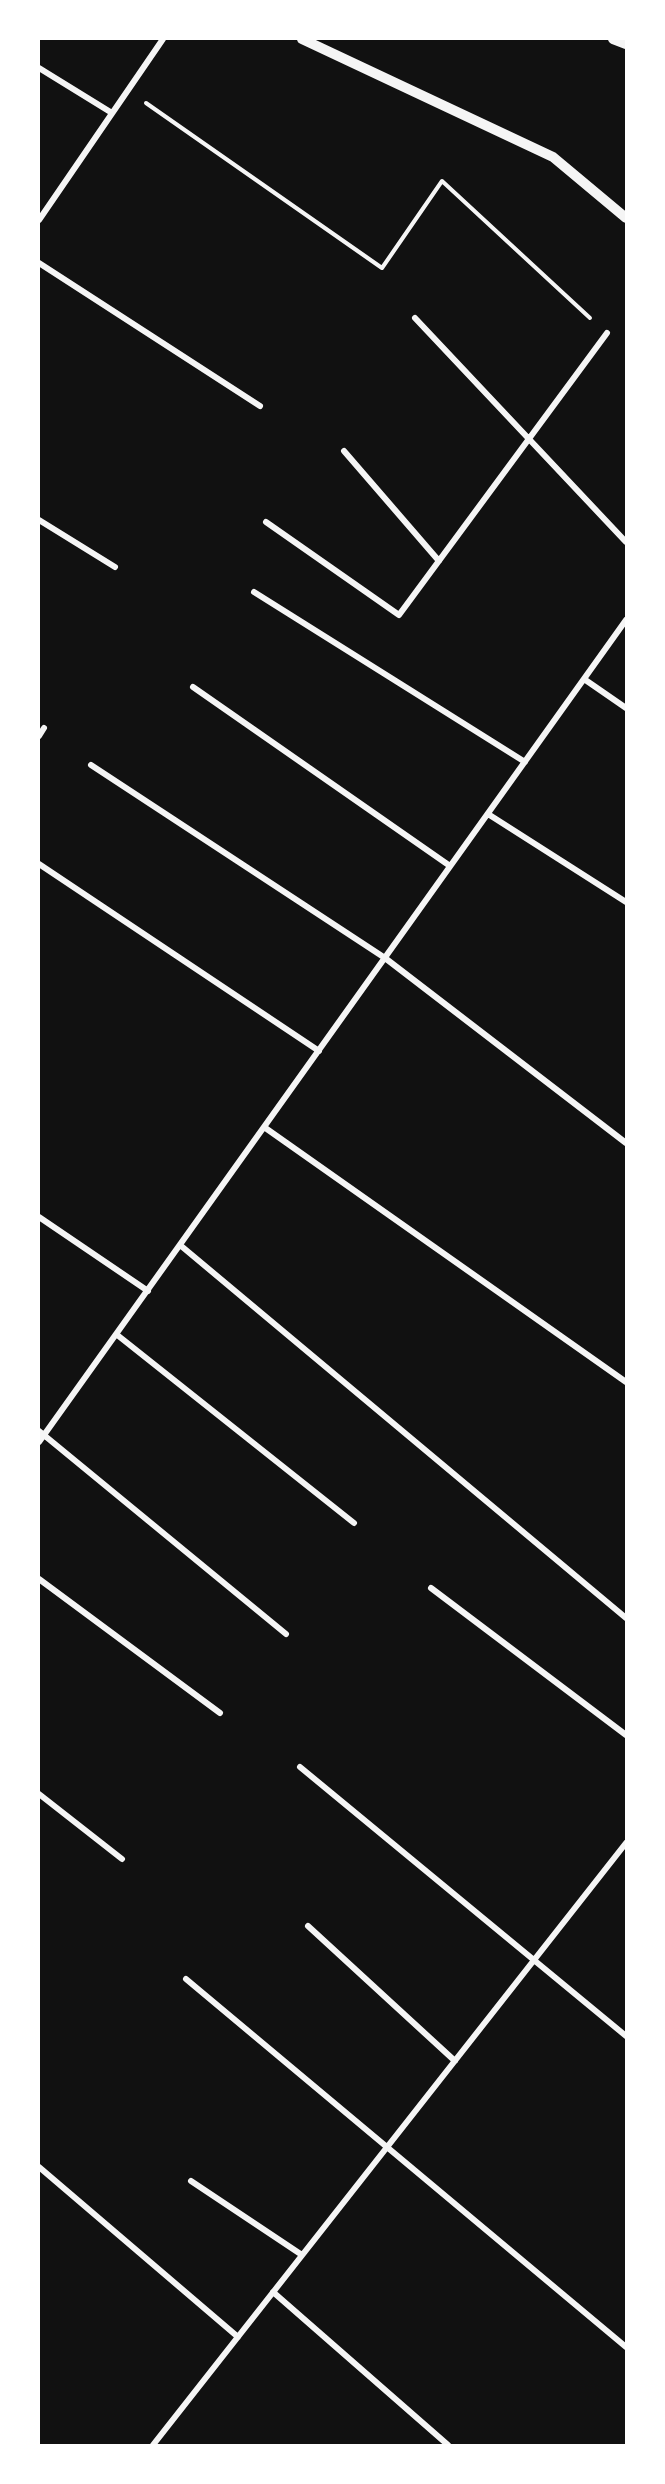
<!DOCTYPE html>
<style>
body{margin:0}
#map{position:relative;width:665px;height:2484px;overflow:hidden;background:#111;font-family:Manrope,sans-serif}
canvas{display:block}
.frame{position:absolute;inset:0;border:40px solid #fff;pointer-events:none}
</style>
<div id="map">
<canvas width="665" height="2484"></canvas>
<div class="frame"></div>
</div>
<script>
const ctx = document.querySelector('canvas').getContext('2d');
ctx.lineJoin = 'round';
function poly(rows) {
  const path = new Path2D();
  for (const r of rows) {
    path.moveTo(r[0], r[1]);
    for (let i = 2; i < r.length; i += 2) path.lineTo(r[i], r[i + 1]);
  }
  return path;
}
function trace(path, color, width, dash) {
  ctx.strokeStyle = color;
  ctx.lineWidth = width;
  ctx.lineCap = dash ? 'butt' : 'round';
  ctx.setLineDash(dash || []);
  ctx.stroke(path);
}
trace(poly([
 [146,103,382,268,442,181,590,318]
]), '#f5f5f5', 4);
trace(poly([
 [39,68,112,113],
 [39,220,163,39],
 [39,263,260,406],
 [415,318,626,542],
 [344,451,439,561],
 [39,520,115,567],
 [266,522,399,615,607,333],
 [254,592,525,762],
 [584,679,626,708],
 [193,687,450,866],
 [39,736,44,728],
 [91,765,385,958,626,1143],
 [488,814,626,902],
 [39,864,319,1051],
 [264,1127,626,1382],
 [39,1217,148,1291],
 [180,1245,626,1618],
 [116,1334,354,1523],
 [39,1431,286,1634],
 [39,1442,626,620],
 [39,1579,220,1713],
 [431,1588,626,1735],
 [300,1767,626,2036],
 [39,1794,122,1859],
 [308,1926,455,2061],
 [186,1979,626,2347],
 [39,2167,238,2337],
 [191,2181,302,2255],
 [273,2292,448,2445],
 [153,2445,626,1843]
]), '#f5f5f5', 6);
trace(poly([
 [302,39,553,157,626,218],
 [613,39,626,44]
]), '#f5f5f5', 10);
</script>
